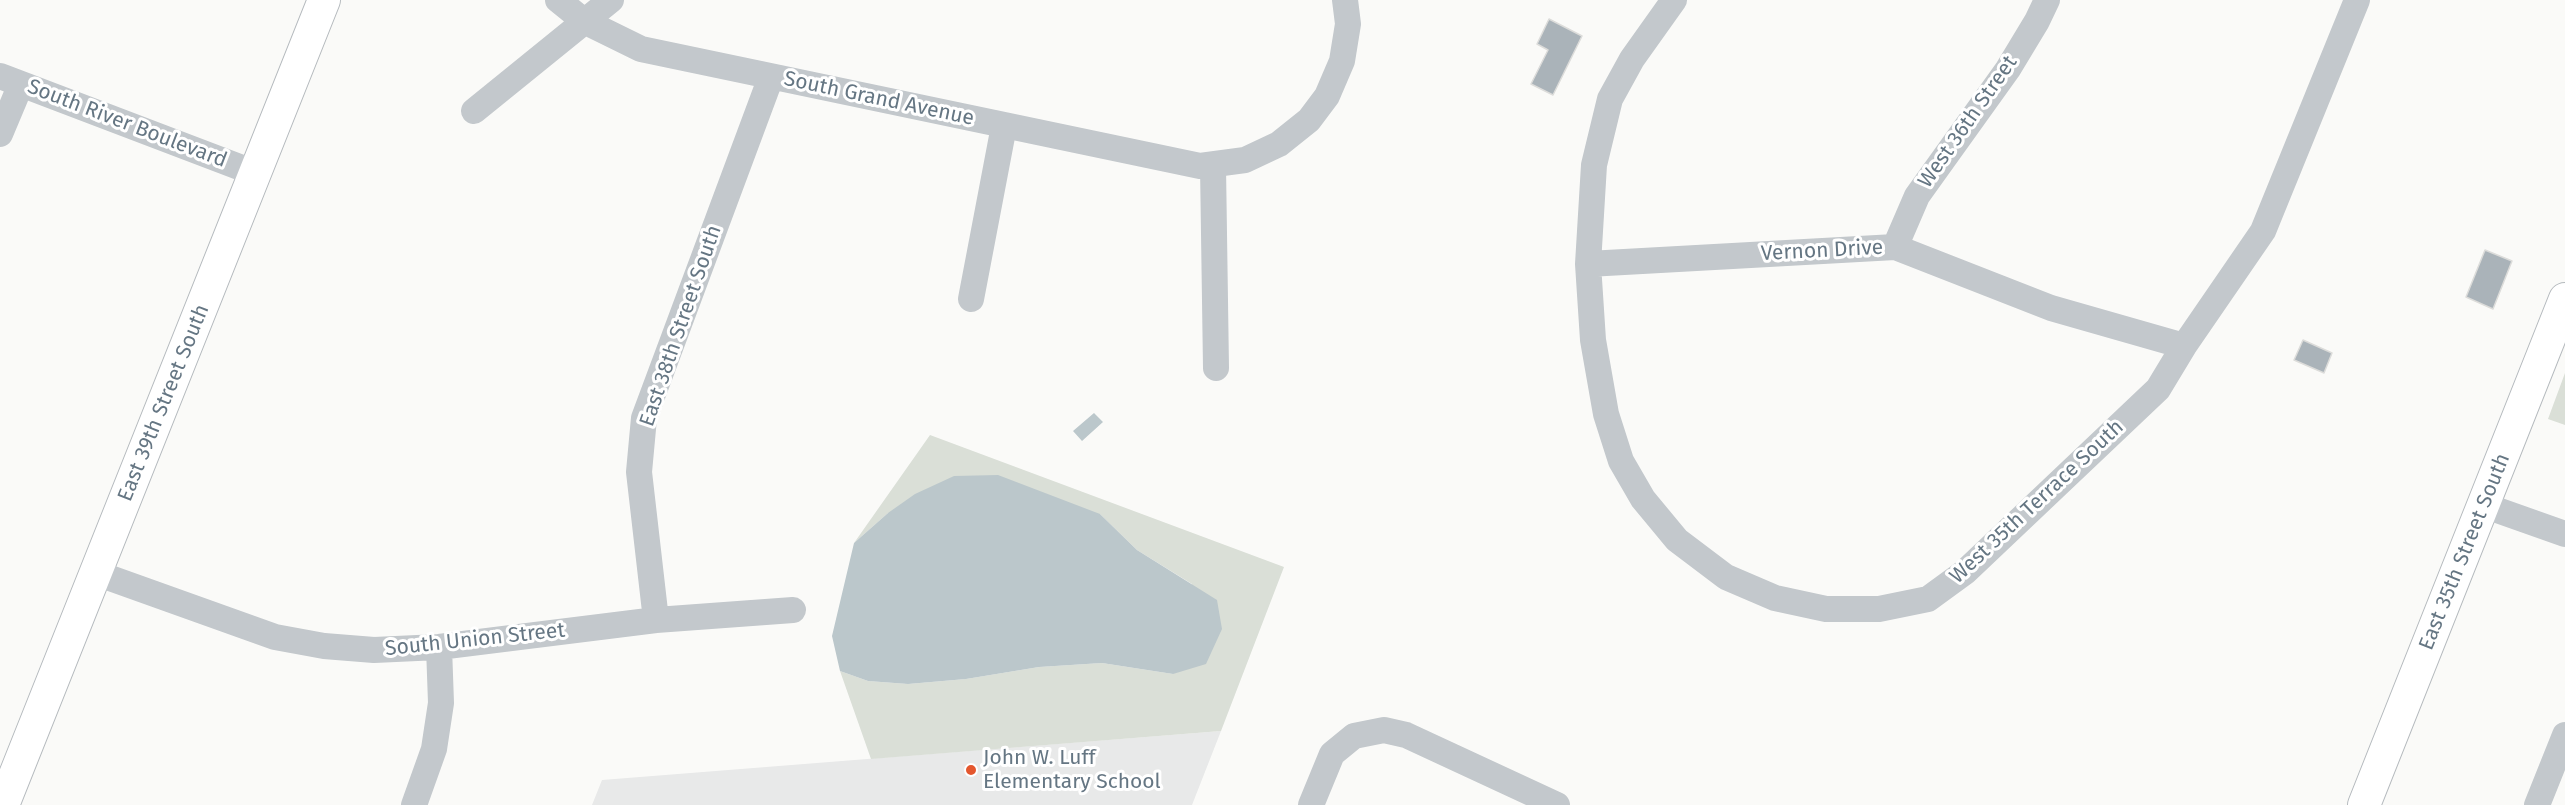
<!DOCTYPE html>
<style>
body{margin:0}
canvas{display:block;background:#fafaf8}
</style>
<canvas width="2565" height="805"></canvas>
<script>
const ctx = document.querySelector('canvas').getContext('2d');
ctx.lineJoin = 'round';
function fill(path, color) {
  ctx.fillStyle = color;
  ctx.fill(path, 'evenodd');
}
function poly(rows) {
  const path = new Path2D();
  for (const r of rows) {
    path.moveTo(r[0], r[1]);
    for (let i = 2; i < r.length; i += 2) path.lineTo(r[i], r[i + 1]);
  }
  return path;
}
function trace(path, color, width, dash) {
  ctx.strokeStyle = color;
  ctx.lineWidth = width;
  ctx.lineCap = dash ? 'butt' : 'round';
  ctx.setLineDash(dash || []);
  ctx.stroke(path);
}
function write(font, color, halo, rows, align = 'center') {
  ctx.font = font + ' "Fira Sans",sans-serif';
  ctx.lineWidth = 6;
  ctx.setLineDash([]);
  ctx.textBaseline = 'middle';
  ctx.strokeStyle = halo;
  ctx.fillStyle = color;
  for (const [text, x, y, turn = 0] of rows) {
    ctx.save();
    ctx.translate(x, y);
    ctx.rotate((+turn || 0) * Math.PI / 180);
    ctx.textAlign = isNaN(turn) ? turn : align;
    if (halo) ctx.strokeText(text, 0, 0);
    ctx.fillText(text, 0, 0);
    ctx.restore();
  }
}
fill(poly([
 [1221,731,1192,805,592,805,602,780]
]), '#e8e9e9');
fill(poly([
 [2565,373,2565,425,2548,419],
 [930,435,1284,567,1221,731,871,759,840,671,868,681,908,684,966,679,1039,667,1102,663,1173,674,1192,584,1137,550,1100,514,888,513,854,543]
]), '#dadfd7');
fill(poly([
 [1094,413,1103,422,1082,441,1073,431],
 [998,475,1100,514,1137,550,1217,600,1222,629,1206,664,1173,674,1102,663,1039,667,966,679,908,684,868,681,840,671,832,636,854,543,888,513,915,494,954,476]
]), '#bbc7cb');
const building = poly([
 [1549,19,1582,36,1553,95,1531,84,1548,50,1537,44,1549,19],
 [2485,250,2512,261,2493,309,2466,297,2485,250],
 [2303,340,2332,353,2324,373,2294,360,2303,340]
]);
fill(building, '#aab3b9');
trace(building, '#dcdcda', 1.5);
const major = poly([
 [3,805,324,0],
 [2364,805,2565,299]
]);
trace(major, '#b5babe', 34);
trace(poly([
 [558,0,584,21,641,49,1200,166,1245,160,1279,144,1309,120,1327,96,1342,61,1348,24,1345,0],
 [1674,0,1632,59,1610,99,1594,165,1588,264,1593,340,1606,414,1621,461,1643,499,1677,540,1726,577,1775,598,1826,609,1879,609,1928,599,1965,572,2158,389,2184,346,2263,231,2357,0],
 [0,76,255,173],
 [474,111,611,0],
 [0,134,21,84],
 [1213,166,1216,368],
 [1895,247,1917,196,2008,69,2037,21,2047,0],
 [1588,264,1895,247,2051,308,2184,346],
 [971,299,1004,126],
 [2483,505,2565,534],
 [96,573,275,637,324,646,374,650,439,647,656,620,793,610],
 [656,620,639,472,644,418,771,77],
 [414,805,434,749,441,703,439,647],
 [1311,805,1332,754,1354,736,1384,730,1406,735,1557,805],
 [2537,805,2565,735]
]), '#c3c8cc', 26);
trace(major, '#fff', 32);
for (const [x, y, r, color] of [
 [971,770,6,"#e4572e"]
]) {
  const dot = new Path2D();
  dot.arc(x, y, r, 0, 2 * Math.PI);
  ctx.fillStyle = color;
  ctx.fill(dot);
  trace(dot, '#fff', 2);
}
write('21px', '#657683', '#fff', [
 ["South Grand Avenue",879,99,12],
 ["West 36th Street",1968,122,-55],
 ["South River Boulevard",127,124,21],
 ["Vernon Drive",1822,251,-3],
 ["East 38th Street South",681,326,-71],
 ["East 39th Street South",164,403,-68],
 ["West 35th Terrace South",2037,502,-43],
 ["East 35th Street South",2465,552,-68],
 ["South Union Street",475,640,-6]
]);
write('21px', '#657683', '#fff', [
 ["John W. Luff",983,758],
 ["Elementary School",983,782]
], 'left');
</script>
